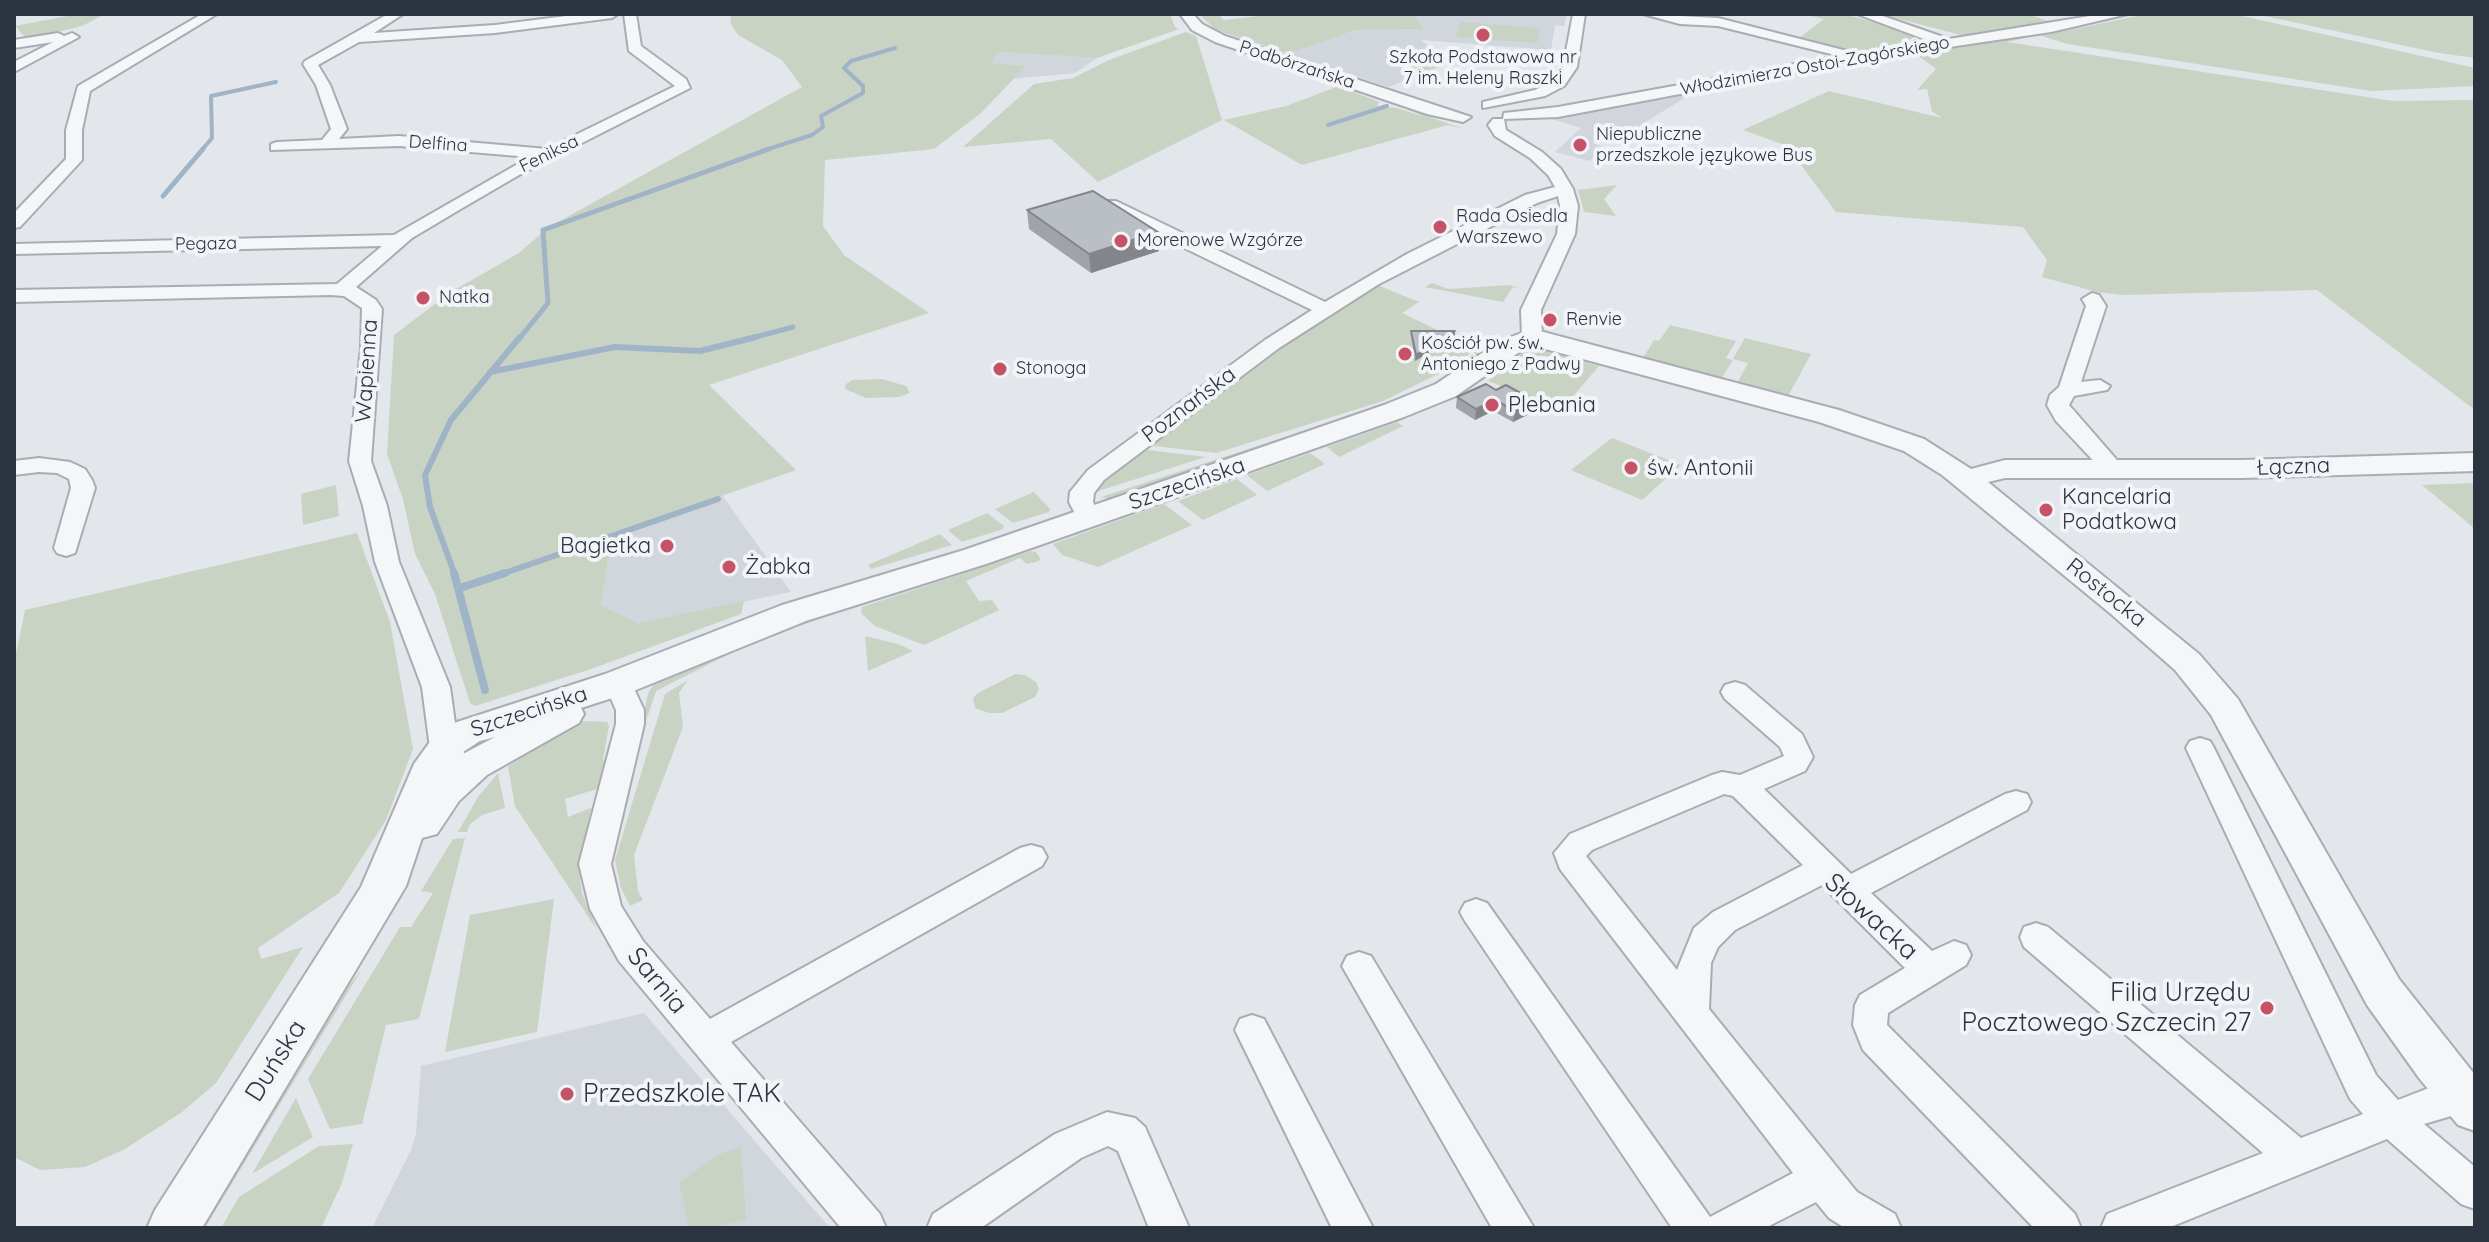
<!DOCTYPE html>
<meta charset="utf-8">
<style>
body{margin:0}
#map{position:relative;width:2489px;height:1242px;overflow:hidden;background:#e3e6ea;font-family:Quicksand,sans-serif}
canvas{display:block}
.frame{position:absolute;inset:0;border:16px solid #2c3441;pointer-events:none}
</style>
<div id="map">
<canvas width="2489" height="1242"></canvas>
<div class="frame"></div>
</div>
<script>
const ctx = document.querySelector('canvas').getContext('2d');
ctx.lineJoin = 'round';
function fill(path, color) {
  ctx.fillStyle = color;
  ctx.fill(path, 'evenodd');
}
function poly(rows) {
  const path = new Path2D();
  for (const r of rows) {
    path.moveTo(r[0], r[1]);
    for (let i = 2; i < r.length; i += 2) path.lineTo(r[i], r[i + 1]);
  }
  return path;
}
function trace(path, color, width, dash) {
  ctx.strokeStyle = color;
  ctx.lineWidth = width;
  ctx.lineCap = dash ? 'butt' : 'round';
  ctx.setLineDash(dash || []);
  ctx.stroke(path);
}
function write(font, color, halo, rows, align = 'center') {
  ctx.font = font + ' Quicksand,sans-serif';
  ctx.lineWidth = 8;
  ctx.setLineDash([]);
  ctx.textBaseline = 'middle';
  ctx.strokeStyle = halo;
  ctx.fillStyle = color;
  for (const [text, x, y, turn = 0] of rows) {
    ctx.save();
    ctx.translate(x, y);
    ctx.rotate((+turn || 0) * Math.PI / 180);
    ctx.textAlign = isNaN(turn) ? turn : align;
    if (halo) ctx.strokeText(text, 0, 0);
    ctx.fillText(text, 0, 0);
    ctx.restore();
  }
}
fill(poly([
 [1413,14,1567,14,1564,26,1555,25,1551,50,1421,40,1450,63,1389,87,1289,54,1356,30,1423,29],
 [999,52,1097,58,1075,73,1012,79,1025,67,990,63],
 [1698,90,1619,138,1606,135,1592,143,1603,147,1590,161,1555,152,1581,128,1552,119],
 [722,495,791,592,638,623,601,605,612,533],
 [644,1013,830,1228,372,1228,411,1150,416,1133,421,1066]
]), '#d1d5dc');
fill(poly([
 [78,14,105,14,82,26,27,39,15,26],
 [730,14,1170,14,1175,27,1179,29,1097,58,999,52,991,63,1026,66,981,113,934,149,825,160,823,226,844,255,929,313,709,385,796,470,612,534,601,605,638,623,744,601,741,614,591,669,475,706,470,703,435,594,415,554,403,499,387,454,394,335,451,292,519,253,549,227,802,87,782,60,738,35,731,24],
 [1199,14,1227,14,1220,17,1224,20,1276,14,1413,14,1424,29,1356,30,1289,54,1216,30],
 [1804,14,1843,14,1892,27,1916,36,1919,41,1858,52,1799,38,1824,19],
 [1880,14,2028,14,2053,23,1965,36],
 [2147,14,2233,14,2475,68,2475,86,2371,91,2068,44,2041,36],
 [2255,14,2475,14,2475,58,2439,53],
 [1461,22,1540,28,1537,43,1456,37],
 [1186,32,1196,36,1222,120,1098,182,1051,139,963,147,1034,84,1073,78,1109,60],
 [2017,35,2025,38,2007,42,2393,101,2475,100,2475,410,2317,290,2122,295,2097,292,2042,277,2047,260,2023,227,1836,212,1787,146,1743,130,1829,91,1942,118,1932,111,1927,89,1917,90,1936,69,1915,53,1871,57],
 [1428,48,1448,62,1422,72,1391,63],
 [1339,86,1379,102,1377,106,1396,108,1426,117,1399,106,1464,129,1448,125,1302,165,1224,120,1286,106],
 [1617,185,1604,199,1616,216,1584,212,1578,190],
 [1432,283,1448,289,1510,285,1525,290,1513,287,1503,302,1425,287],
 [1375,284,1419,302,1402,313,1483,352,1383,401,1216,453,1145,445,1295,336],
 [1670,325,1736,341,1726,358,1733,360,1722,378,1643,358,1654,340,1659,341],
 [1745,338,1811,354,1788,396,1737,383,1748,363,1733,359],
 [1532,351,1545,351,1599,366,1562,409,1488,381,1520,354],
 [1470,363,1430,389,1114,500,1101,497,1368,410,1425,388],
 [882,379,906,386,910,393,899,397,866,398,845,389,846,384,852,380],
 [1397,422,1403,426,1339,457,1327,447],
 [1612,438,1681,465,1642,500,1571,470],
 [1140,449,1206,457,1098,491,1098,482],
 [1310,453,1325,464,1267,491,1247,475],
 [1237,479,1257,495,1203,520,1178,501],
 [2475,483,2475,529,2422,485],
 [336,485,339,516,303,525,301,494],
 [1034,492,1050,509,1049,512,1013,523,995,509],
 [1164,504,1192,525,1098,567,1062,555,1053,544],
 [987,513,1004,526,1003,529,962,542,948,530],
 [357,533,390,622,413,749,386,820,339,893,258,948,261,959,303,947,216,1083,182,1112,125,1149,85,1167,40,1170,14,1157,14,663,25,610],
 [940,534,952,545,871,569,868,565],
 [1031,551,1036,552,1040,558,1039,561,1027,564,1020,558,966,581,979,601,992,600,999,610,924,645,875,626,861,613,862,607],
 [837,608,839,611,735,651,656,691,639,742,648,693,659,678],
 [865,636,898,644,913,651,868,671],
 [1015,674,1025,675,1036,682,1039,689,1035,697,1002,713,989,713,975,708,973,698,978,693],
 [688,680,679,693,683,727,634,855,638,891,643,900,630,906,621,888,615,860,665,694],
 [583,721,607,722,609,726,603,760,611,759,603,787,565,799,568,817,591,808,579,869,582,893,597,930,515,806,508,766],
 [498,773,505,808,482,815,470,824,467,832,458,832,478,797],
 [465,838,419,1019,386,1025,362,1124,330,1129,308,1079,400,927,411,927,433,893,421,891,453,839],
 [554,899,537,1032,445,1052,470,915],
 [362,969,205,1228,192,1228,306,1040],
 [296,1098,313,1137,252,1174],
 [353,1144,342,1183,321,1228,221,1228,239,1197,319,1146],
 [741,1147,746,1219,713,1228,689,1228,679,1183,717,1155]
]), '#c9d3c4');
trace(poly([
 [1328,125,1387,106],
 [201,151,212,138,211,96,276,82],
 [762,151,812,135,823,127,821,116,863,93,863,86,844,68,851,61,895,48]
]), '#a0b4c7', 4);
trace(poly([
 [163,196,203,149],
 [543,230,769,149],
 [519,339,548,303,543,231],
 [748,339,793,327]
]), '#a0b4c7', 5);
trace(poly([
 [490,372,615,347,700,351,756,337],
 [455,575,430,507,425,475,451,420,520,337],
 [499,575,718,499]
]), '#a0b4c7', 6);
trace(poly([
 [454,573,485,690],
 [460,588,505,573]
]), '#a0b4c7', 8);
const minor = poly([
 [202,14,217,14,90,91,82,130,82,160,20,227,14,228,14,213,66,159,66,130,78,86,202,14],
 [388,14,403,14,374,33,495,25,582,14,618,14,612,18,495,33,359,42,318,65,330,85,347,129,339,139,399,136,547,149,675,86,629,51,624,14,636,14,641,46,686,79,690,88,519,175,459,210,412,238,356,287,376,300,382,309,371,461,387,506,399,562,450,687,458,745,469,759,465,766,455,770,445,766,430,748,422,687,375,562,363,506,349,461,361,347,362,308,344,296,331,295,14,302,14,290,337,284,382,246,14,254,14,244,394,235,530,157,399,146,271,150,271,144,277,142,322,140,331,129,316,85,303,64,305,61,388,14],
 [1180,14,1193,14,1202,24,1225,36,1471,117,1463,122,1427,114,1215,42,1192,30,1180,14],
 [1573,14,1585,14,1577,67,1564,86,1545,96,1483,108,1483,102,1535,90,1554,80,1563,67,1573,14],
 [1643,14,1718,18,1855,53,1932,42,1857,14,1877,14,1949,39,2102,14,2128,14,2051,32,1855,61,1558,117,1504,119,1506,130,1542,152,1561,169,1573,189,1578,206,1575,234,1541,310,1542,337,1539,341,1532,343,1522,337,1521,310,1557,234,1560,206,1558,196,1537,203,1379,284,1279,348,1104,480,1094,493,1093,502,1100,518,1096,523,1088,525,1080,523,1069,502,1070,492,1088,470,1265,340,1312,310,1104,209,1101,205,1104,201,1116,201,1325,302,1407,254,1525,195,1555,187,1548,175,1530,158,1495,136,1488,125,1493,119,1503,119,1504,113,1558,107,1839,56,1718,26,1680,24,1643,14],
 [58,33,64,36,72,33,79,37,14,72,14,62,53,42,14,48,14,40,58,33],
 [2092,293,2099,295,2106,306,2081,382,2100,380,2110,386,2107,390,2074,396,2069,405,2123,467,2120,472,2112,474,2104,472,2056,421,2047,405,2050,395,2059,387,2086,306,2082,299,2092,293],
 [39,458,70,462,85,469,92,480,95,488,75,553,66,556,57,553,54,548,71,488,69,479,57,473,39,472,14,475,14,461,39,458],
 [618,674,628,676,644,710,644,724,611,864,621,906,643,941,710,1019,1020,848,1031,845,1042,848,1047,857,1042,866,731,1042,880,1214,886,1228,841,1228,619,961,590,909,579,864,616,724,616,710,604,683,608,676,618,674],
 [1735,682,1745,685,1802,734,1813,757,1805,771,1764,789,1851,874,2005,794,2016,791,2027,794,2031,802,2027,810,1871,893,1932,951,1954,941,1966,945,1971,955,1966,965,1888,1013,1887,1025,2075,1214,2081,1228,2034,1228,1863,1050,1853,1025,1855,1005,1860,995,1905,968,1822,885,1735,930,1718,947,1711,963,1709,1009,1857,1192,1895,1214,1901,1228,1845,1228,1829,1218,1816,1202,1765,1228,1672,1228,1465,921,1460,912,1465,903,1476,899,1487,903,1710,1217,1793,1173,1560,869,1554,853,1570,834,1712,775,1722,772,1740,775,1784,756,1780,747,1725,699,1721,692,1725,685,1735,682],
 [1724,794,1733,796,1803,865,1713,912,1694,928,1677,970,1586,856,1592,850,1724,794],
 [2200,738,2210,741,2214,748,2376,1075,2398,1100,2434,1086,2464,1080,2475,1085,2475,1109,2424,1124,2475,1167,2475,1209,2461,1204,2387,1139,2168,1228,2101,1228,2107,1214,2263,1153,2024,947,2020,937,2024,927,2036,923,2048,927,2301,1138,2363,1114,2350,1099,2186,748,2190,741,2200,738],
 [1359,952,1371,956,1534,1228,1492,1228,1342,966,1347,956,1359,952],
 [1252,1015,1264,1019,1373,1228,1332,1228,1235,1030,1240,1019,1252,1015],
 [1107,1112,1135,1118,1145,1127,1189,1228,1149,1228,1118,1151,1108,1146,1081,1158,981,1228,927,1228,933,1214,1055,1134,1107,1112]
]);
const tertiary = poly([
 [1532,329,1839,410,1924,439,1971,469,2005,460,2242,460,2475,453,2475,471,2242,478,2005,478,1988,482,2199,654,2238,699,2399,979,2475,1075,2475,1131,2458,1125,2419,1078,2367,1005,2211,715,2175,670,2111,614,1942,475,1904,451,1819,422,1534,346,1518,353,1456,396,1404,417,986,564,806,621,631,692,581,708,584,714,579,723,487,775,459,801,437,834,422,838,406,886,202,1228,147,1228,155,1210,361,887,414,764,437,732,454,723,605,674,782,605,964,550,1384,405,1436,384,1500,341,1532,329],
 [495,737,461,755,463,752,480,741,495,737]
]);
trace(minor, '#a8adb4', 4);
trace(tertiary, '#a8adb4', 4);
fill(minor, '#f5f6f8');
fill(tertiary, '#f5f6f8');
fill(poly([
 [1027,210,1159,251,1091,273,1029,229],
 [1411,331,1455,336,1415,361,1411,336],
 [1496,390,1535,401,1533,412,1513,422,1493,411,1475,420,1456,408,1457,397]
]), '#a0a4aa');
fill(poly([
 [1158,232,1159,251,1091,273,1089,254],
 [1455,331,1455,336,1415,361,1416,355],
 [1495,400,1493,411,1475,420,1476,409],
 [1535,401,1533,412,1513,422,1515,411]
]), '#82868b');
const building = poly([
 [1093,191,1158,232,1089,254,1027,210,1093,191],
 [1411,331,1455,331,1416,355,1411,331],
 [1486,384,1496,390,1506,385,1535,401,1515,411,1495,400,1476,409,1457,397,1486,384]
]);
fill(building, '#babfc6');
trace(building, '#82868b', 2);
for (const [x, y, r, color] of [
 [1483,35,8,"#c55267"],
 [1580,145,8,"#c55267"],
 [1440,227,8,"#c55267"],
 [1121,241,8,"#c55267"],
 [423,298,8,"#c55267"],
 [1550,320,8,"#c55267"],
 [1405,354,8,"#c55267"],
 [1000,369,8,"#c55267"],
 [1492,405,8,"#c55267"],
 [1631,468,8,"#c55267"],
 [2046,510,8,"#c55267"],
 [667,546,8,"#c55267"],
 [729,567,8,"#c55267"],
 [2267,1008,8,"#c55267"],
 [567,1094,8,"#c55267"]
]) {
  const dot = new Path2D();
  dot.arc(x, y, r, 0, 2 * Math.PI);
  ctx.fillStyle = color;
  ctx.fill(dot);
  trace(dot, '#f2f4f7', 3);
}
write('18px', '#2c3441', '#f2f4f7', [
 ["Szkoła Podstawowa nr",1483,58,"center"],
 ["7 im. Heleny Raszki",1483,79,"center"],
 ["Niepubliczne",1596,135],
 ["przedszkole językowe Bus",1596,156],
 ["Rada Osiedla",1456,217],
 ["Warszewo",1456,238],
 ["Morenowe Wzgórze",1137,241],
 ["Natka",439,298],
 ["Renvie",1566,320],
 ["Kościół pw. św.",1421,344],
 ["Antoniego z Padwy",1421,365],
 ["Stonoga",1016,369]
], 'left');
write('18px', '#2c3441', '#f2f4f7', [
 ["Podbórzańska",1297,65,18],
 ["Włodzimierza Ostoi-Zagórskiego",1815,66,-10],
 ["Delfina",438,144,4],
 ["Feniksa",549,154,-26],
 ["Pegaza",206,244,-1]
]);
write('22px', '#2c3441', '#f2f4f7', [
 ["Wapienna",367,371,-86],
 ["Poznańska",1189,405,-37],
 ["Łączna",2293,467,-2],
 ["Szczecińska",1187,484,-19],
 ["Rostocka",2106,593,39],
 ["Szczecińska",529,712,-18]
]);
write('22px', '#2c3441', '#f2f4f7', [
 ["Plebania",1508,405],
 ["św. Antonii",1647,468],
 ["Kancelaria",2062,497],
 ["Podatkowa",2062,522],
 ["Bagietka",651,546,"right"],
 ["Żabka",745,567]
], 'left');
write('26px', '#2c3441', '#f2f4f7', [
 ["Słowacka",1871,917,42],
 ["Sarnia",657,981,50],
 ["Duńska",276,1061,-58]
]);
write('26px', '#2c3441', '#f2f4f7', [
 ["Filia Urzędu",2251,993],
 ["Pocztowego Szczecin 27",2251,1023],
 ["Przedszkole TAK",583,1094,"left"]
], 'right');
</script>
